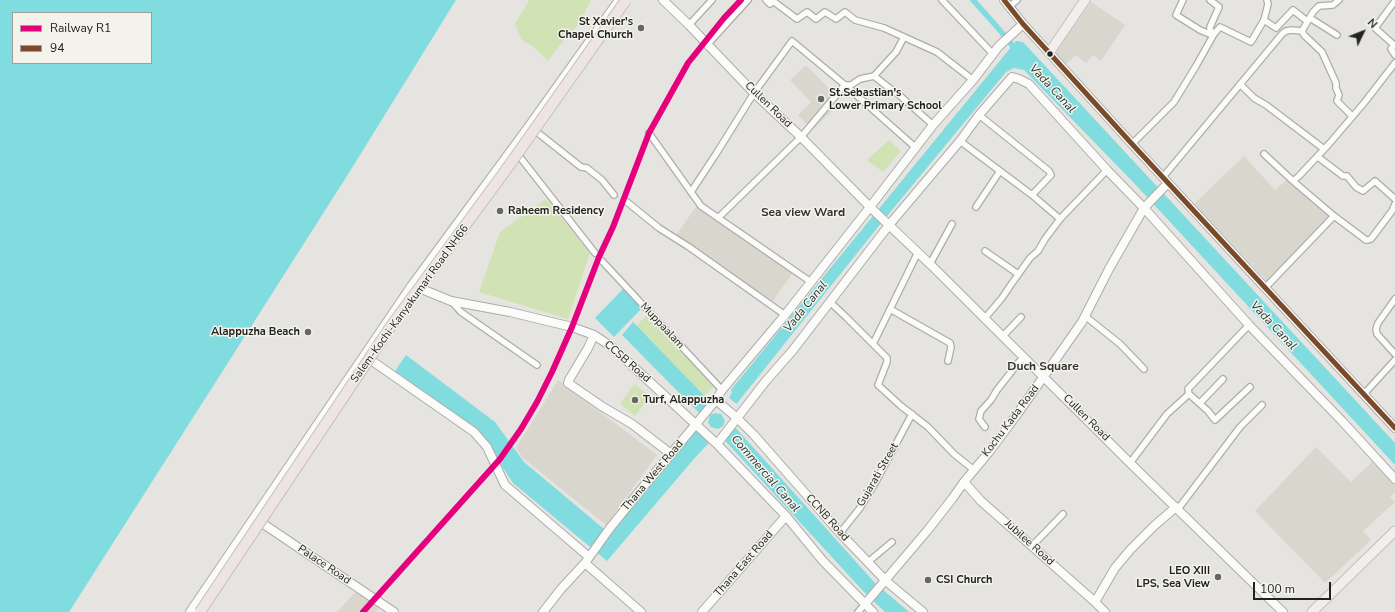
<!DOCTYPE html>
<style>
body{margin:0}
#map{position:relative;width:1395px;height:612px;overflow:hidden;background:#e5e4e0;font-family:"Nunito Sans",sans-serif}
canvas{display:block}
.legend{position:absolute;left:12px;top:12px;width:140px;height:52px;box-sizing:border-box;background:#f4f3eb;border:1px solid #a09f99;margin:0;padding:5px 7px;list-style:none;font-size:12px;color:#22221f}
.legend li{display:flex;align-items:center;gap:8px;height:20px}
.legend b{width:20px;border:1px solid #a09f99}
.north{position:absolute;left:1343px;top:12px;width:40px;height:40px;-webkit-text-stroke:3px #f4f3eb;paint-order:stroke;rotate:47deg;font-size:11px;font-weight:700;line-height:16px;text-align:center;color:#22221f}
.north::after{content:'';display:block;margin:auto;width:14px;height:18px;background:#22221f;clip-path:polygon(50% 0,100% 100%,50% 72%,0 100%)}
.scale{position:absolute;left:1253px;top:582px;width:78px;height:18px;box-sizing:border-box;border:2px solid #22221f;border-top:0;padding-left:5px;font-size:12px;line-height:14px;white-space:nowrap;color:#22221f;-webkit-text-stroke:3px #f4f3eb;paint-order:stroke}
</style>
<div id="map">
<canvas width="1395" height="612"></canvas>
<ul class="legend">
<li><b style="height:5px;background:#e5007d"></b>Railway R1</li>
<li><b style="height:5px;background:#7a4b2a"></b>94</li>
</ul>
<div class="north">N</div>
<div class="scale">100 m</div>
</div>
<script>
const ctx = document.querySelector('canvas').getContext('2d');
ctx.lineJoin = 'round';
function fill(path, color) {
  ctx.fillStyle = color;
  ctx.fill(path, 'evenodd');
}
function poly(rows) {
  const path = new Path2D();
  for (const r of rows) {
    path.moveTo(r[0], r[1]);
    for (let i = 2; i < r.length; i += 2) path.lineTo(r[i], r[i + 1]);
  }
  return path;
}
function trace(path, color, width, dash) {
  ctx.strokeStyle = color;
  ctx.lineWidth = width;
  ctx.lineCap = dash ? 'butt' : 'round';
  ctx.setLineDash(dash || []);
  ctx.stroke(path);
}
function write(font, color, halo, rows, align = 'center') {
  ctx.font = font + ' "Nunito Sans",sans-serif';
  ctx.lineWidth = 3;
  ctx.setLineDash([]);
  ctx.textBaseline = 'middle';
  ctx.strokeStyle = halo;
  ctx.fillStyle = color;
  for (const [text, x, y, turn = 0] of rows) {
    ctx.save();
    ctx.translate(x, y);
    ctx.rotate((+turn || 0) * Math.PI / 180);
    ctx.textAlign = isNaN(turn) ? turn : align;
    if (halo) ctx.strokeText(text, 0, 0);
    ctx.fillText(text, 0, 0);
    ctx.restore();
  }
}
fill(poly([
 [1091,2,1125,25,1101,61,1093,55,1086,63,1076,55,1066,64,1055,53],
 [806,65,836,96,830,103,835,108,812,130,798,115,811,102,790,80],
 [1244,156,1275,190,1289,178,1332,218,1267,281,1194,204],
 [698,204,742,229,784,263,796,268,773,301,675,237],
 [558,380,657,455,606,525,523,458,516,448],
 [1316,447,1351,482,1373,461,1395,485,1395,492,1390,497,1395,502,1363,531,1371,540,1325,583,1255,511],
 [356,591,380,607,376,612,337,612]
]), '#d8d6cd');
fill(poly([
 [529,0,591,0,578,25,567,36,548,61,535,48,521,39,515,24],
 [889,140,901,151,883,172,867,160],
 [546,199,590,253,568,319,479,292,500,232],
 [646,316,714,386,693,407,625,337],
 [634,384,650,396,635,416,620,404]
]), '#d1e2b5');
fill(poly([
 [0,0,456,0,347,176,69,612,0,612],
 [13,13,151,13,151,63,13,63],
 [1016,41,1023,42,1395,443,1395,465,1134,183,1024,70,1014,68,1006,72,878,227,726,417,875,583,909,612,885,612,864,592,718,433,693,460,607,561,513,483,484,439,477,431,395,371,406,355,495,422,524,462,604,529,704,418,622,335,633,322,716,408],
 [625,287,644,306,614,337,595,318]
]), '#81dcdf');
fill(poly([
 [729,388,732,392,729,398,738,405,729,417,736,425,723,441,718,436,710,444,697,431,695,432,692,429,715,405],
 [715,413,721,414,725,421,723,426,718,429,711,427,708,423,710,415]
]), '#e5e4e0');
trace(poly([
 [973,0,998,28,1016,50]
]), '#81dcdf', 5.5);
const street = poly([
 [766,0,770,4,773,1,797,19,807,12,816,19,825,12,836,19,845,12,855,20,884,28,937,52,973,80],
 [942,0,993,54],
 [1183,0,1176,15,1200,30,1212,35],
 [1339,0,1333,5,1319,6,1313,12,1302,31,1304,35,1322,52,1336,83,1336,88,1339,95,1337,101,1352,116],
 [1395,1,1375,28,1394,45,1391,49,1395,55],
 [1009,7,1017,0],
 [1310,18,1337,35],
 [1264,20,1276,28,1293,10,1307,21],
 [689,25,712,0],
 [1214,34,1220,27,1251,42,1264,20,1268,4,1267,0],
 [708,44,748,0],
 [874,76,896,52,904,37],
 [1240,84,1254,98,1266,105,1324,149],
 [979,115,1049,171,1051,175,1032,195],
 [533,129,581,167,587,168,602,180,614,195],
 [649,133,701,206,811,282],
 [960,141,1032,195,1060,219],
 [1132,144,1174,102,1196,66,1214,34,1210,30,1210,27,1219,7,1210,0],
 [516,152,595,253],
 [1264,154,1293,181],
 [1318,157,1343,176,1347,176,1356,187,1363,191,1375,181,1395,199],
 [1163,177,1282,34,1286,31,1292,30,1302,31],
 [691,192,716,154,754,93,792,41,845,85,915,147],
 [627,202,659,228,689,247,785,315],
 [976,207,1000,171],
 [1334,216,1366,240,1368,240,1371,239,1392,211,1395,204],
 [718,218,801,137,843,87,845,85,851,85,860,79,874,76,893,91,898,94,933,125],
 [985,251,1018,274],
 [602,261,722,390],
 [930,264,952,224],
 [1265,288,1334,216,1293,181,1299,176,1329,144,1364,103,1395,63],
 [1395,299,1378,323,1376,329,1377,334,1395,354],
 [451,301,461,312,537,365],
 [830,302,846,317,887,358,887,362,878,385,901,406,928,427,954,454,974,470],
 [890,309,950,343,951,347,948,361],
 [1085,316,1120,344,1144,369],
 [985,318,1002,298,1010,286,1030,258,1038,251,1045,239,1060,219,1107,170],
 [1003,336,1021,317],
 [873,344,918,252],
 [1189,394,1208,411,1215,420,1250,387],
 [1364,394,1395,360],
 [1200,403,1223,379],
 [985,427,979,419,981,411,991,400,997,390,1019,362,1024,357],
 [1130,463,1167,414,1189,394,1188,389,1249,325],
 [1178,509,1240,427,1262,405],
 [840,533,860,508,874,485,912,414],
 [1032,546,1063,514],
 [868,562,892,542],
 [858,612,865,604]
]);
const secondary = poly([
 [663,0,689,25,754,93,801,137,870,207,930,264,1130,463,1283,612],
 [1004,0,1023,24,1132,144,1395,428],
 [414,286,451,301,510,312,572,327,594,335,612,347,717,444,786,516,823,561,873,612],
 [594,335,588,348,569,380,568,383,603,407,632,424,671,454],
 [365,356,474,432,487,447,505,485,589,557],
 [716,400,737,418,754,435,840,533,886,581,923,612],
 [717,444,765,382,793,350,889,225,960,141,979,115,1012,77,1019,79,1029,84,1107,170,1144,208,1249,325,1342,421,1395,479],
 [964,482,981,501,1095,602],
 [256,519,394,612],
 [585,563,641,612],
 [865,604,927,531,952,499,964,482,989,452,1018,413,1082,322,1109,269,1144,208,1168,183],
 [190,612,412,285,529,126,619,0],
 [543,612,561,589,585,563,610,528,639,492,696,424,716,400,722,390,785,315,870,207,933,125,973,80,999,46,1023,24],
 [702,612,786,516],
 [1105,612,1095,602,1115,568,1130,550,1154,526,1176,507]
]);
const primary = poly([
 [1049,53,1085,0],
 [1312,612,1395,531]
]);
trace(street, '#adacaa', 8);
trace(secondary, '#adacaa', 10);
trace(primary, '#c1c1bf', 11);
trace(street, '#fbfbfa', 5.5);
trace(secondary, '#fbfbfa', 8);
trace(primary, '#f3eded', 9);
const highwayBridge = poly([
 [200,612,391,326,503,174,626,0]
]);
trace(highwayBridge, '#c1c1bf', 12, []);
trace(highwayBridge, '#eee4e3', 10);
trace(poly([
 [1004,0,1023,24,1132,144,1395,428]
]), '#7a4b2a', 5);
trace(poly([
 [363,612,500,459,521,429,537,402,552,372,572,327,599,257,613,227,649,133,688,63,724,18,741,0]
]), '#e5007d', 6);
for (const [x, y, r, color] of [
 [641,28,4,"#666663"],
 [1050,54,3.5,"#22221f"],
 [821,99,4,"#666663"],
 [500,211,4,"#666663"],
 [308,332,4,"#666663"],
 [635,400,4,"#666663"],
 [1218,577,4,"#666663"],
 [928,580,4,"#666663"]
]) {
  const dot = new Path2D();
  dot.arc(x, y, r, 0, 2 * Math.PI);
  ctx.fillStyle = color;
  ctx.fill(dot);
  trace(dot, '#f4f3eb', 1.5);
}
write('bold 11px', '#22221f', '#f4f3eb', [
 ["St Xavier's",633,22,"right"],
 ["Chapel Church",633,35,"right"],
 ["St.Sebastian's",829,93],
 ["Lower Primary School",829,106],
 ["Raheem Residency",508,211],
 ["Alappuzha Beach",300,332,"right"],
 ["Turf, Alappuzha",643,400],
 ["LEO XIII",1210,571,"right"],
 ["LPS, Sea View",1210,584,"right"],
 ["CSI Church",936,580]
], 'left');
write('11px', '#22221f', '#f4f3eb', [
 ["Cullen Road",768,105,44],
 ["Salem-Kochi-Kanyakumari Road NH66",410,304,-54],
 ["Muppaalam",662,326,47],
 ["CCSB Road",627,362,41],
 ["Cullen Road",1086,418,45],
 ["Kochu Kada Road",1011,421,-53],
 ["Gujarati Street",878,475,-60],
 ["Thana West Road",653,476,-50],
 ["CCNB Road",827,518,48],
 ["Jubilee Road",1029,543,42],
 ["Thana East Road",744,564,-49],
 ["Palace Road",324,565,34]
]);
write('italic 12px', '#1e3536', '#f4f3eb', [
 ["Vada Canal",1052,89,47],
 ["Vada Canal",806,307,-51],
 ["Vada Canal",1273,326,47],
 ["Commercial Canal",765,474,49]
]);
write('bold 12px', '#34332d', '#f4f3eb', [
 ["Sea view Ward",803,213],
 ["Duch Square",1043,367]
]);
</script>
